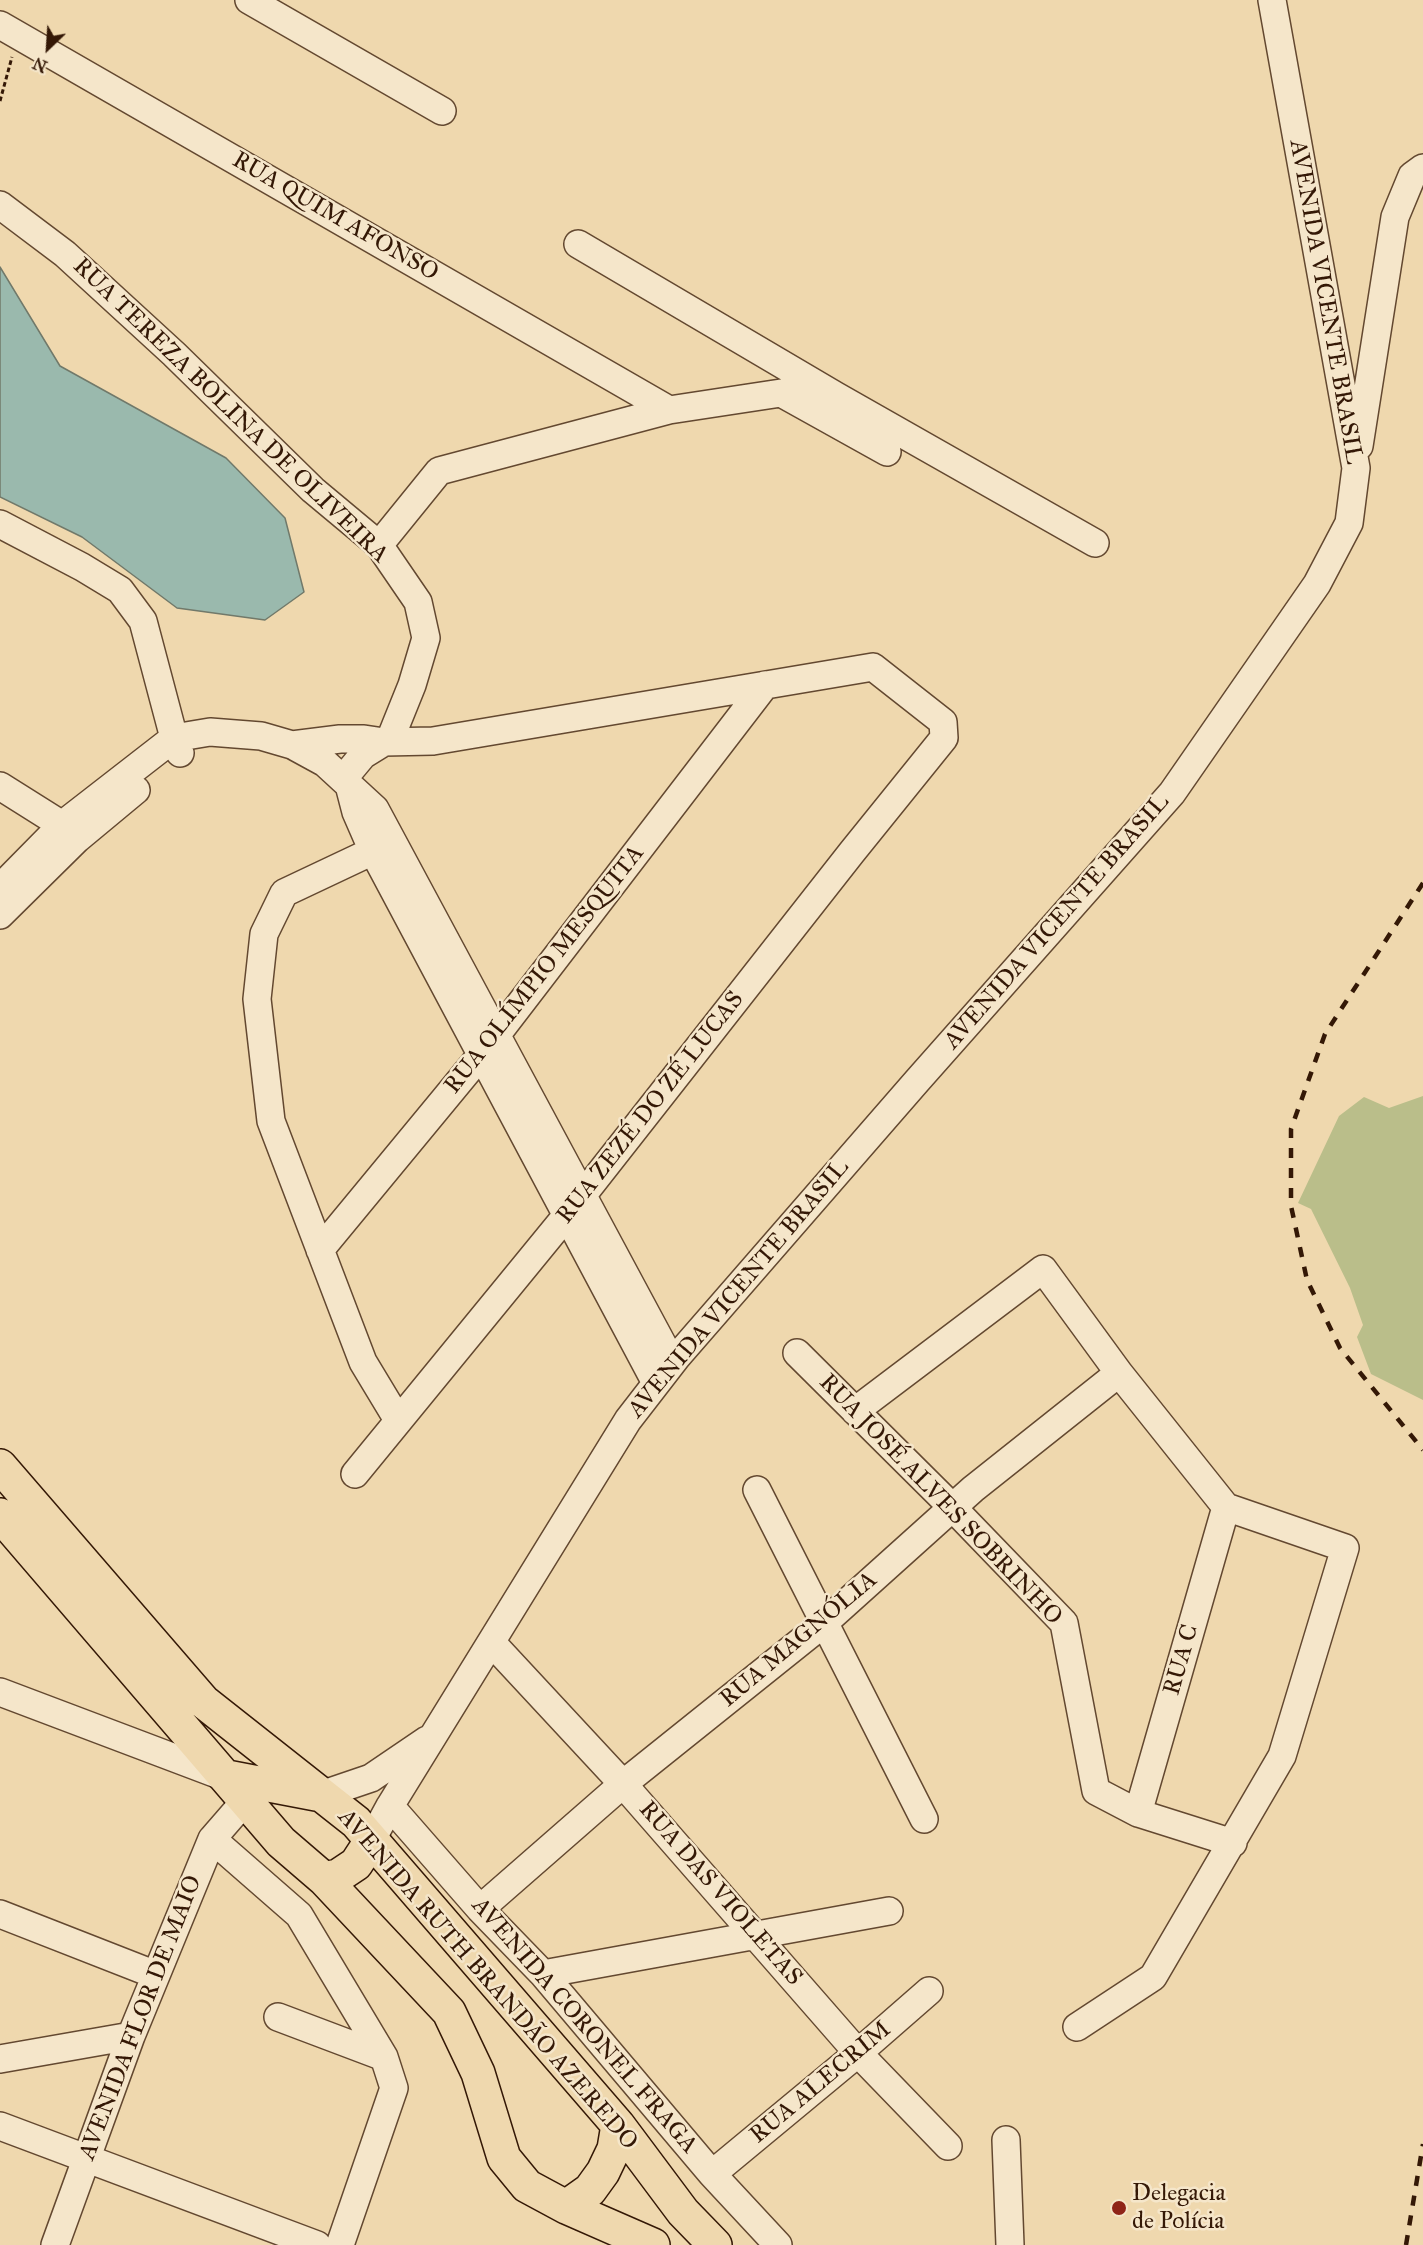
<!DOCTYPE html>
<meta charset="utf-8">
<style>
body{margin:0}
#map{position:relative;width:1423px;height:2245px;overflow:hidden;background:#efd8ae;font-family:"IM FELL Great Primer",serif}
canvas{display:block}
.north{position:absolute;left:18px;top:18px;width:60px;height:60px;-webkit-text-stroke:4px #f5e6ca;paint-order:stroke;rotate:205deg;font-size:16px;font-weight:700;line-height:24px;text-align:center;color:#341806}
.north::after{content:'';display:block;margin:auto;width:21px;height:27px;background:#341806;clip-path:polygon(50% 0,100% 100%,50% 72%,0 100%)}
</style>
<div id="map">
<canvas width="1423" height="2245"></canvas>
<div class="north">N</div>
</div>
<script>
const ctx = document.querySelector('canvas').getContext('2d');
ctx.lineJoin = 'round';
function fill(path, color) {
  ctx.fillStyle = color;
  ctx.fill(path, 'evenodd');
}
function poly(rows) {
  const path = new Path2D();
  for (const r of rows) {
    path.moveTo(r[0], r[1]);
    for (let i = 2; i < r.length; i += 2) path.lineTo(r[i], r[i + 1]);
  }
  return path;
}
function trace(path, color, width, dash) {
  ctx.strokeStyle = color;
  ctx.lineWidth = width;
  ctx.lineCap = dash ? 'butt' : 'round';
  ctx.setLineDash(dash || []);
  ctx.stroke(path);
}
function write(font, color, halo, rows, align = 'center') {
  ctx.font = font + ' "IM FELL Great Primer",serif';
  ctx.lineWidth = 5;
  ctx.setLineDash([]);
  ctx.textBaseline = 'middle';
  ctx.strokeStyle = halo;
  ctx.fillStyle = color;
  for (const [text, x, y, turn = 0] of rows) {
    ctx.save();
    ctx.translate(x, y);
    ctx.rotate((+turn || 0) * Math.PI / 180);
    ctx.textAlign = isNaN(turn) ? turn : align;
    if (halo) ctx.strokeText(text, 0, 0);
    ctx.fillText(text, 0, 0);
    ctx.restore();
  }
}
fill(poly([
 [1423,1096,1423,1400,1371,1374,1357,1337,1363,1325,1350,1288,1311,1209,1298,1203,1339,1116,1364,1097,1389,1108]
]), '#babe8a');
const water = poly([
 [0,267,60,366,226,458,285,518,304,592,265,620,177,608,82,537,0,497,0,267]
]);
fill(water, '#9ab9ad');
trace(water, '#71796a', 1.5);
const minor = poly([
 [249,0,442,111],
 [0,25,669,410],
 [0,205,65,254,174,354,313,490,379,545,418,602,426,638,412,685,389,742],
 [578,244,836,396,1095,543],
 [1359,446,1395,217,1412,176,1423,168],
 [0,524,82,567,120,590,143,621,174,738,180,753],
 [379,545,439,471,669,410,781,393,887,452],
 [292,745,340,739,364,739,384,742,433,741,873,667,943,722,944,738,852,852,567,1215,355,1474],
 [343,779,363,755,384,742],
 [349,785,356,812,373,851,656,1383],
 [0,786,62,825,74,836],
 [392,842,284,893,264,934,257,999,271,1121,363,1362,398,1420],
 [0,888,62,825,174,738,210,732,261,736,292,745,325,763,375,809,672,1362],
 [0,915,77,839,136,790],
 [320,1250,481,1055,765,685],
 [797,1353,953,1508,1064,1623,1096,1791,1138,1813,1233,1843],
 [855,1411,1043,1269,1119,1373,1226,1507,1345,1548,1282,1756,1153,1977,1077,2027],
 [757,1490,924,1819],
 [492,1643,623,1784,858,2053,948,2146],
 [0,1692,225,1777],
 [321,1795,371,1778,427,1740],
 [390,1806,480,1909,543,1974,712,2174,778,2245],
 [1138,1813,1226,1507],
 [212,1839,299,1915,384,2057,394,2088,340,2245],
 [371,1841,390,1806,628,1420,676,1358,917,1081,1172,793,1317,584,1349,523,1356,468,1272,0],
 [480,1909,623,1784,824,1623,973,1489,1119,1373],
 [0,1914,156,1975],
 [543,1974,889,1911],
 [278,2017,384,2057],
 [0,2059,131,2036],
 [0,2126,317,2245],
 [1006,2140,1010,2245],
 [712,2174,858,2053,929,1991],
 [55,2245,131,2036,212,1839,245,1801]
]);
const major = poly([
 [0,1466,204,1702,356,1822,618,2125,683,2212,715,2245],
 [0,1515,281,1842,324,1879,449,2012,478,2073,504,2158,527,2186,566,2207,653,2245],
 [227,1777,316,1794],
 [324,1879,338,1876,356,1864,371,1841],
 [566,2207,590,2190,603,2172,614,2149,618,2125]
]);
trace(minor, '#634830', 30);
trace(major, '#341806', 36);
trace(poly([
 [0,101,12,57]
]), '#341806', 3, [4.5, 3]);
trace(minor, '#f5e6ca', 27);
trace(major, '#efd8ae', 33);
trace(poly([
 [1423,883,1325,1034,1291,1129,1291,1206,1307,1280,1340,1348,1423,1450],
 [1406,2245,1423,2144]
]), '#341806', 4.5, [10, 10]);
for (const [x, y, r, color] of [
 [1119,2208,8,"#8f2418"]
]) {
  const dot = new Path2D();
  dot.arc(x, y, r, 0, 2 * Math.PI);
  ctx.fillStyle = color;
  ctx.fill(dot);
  trace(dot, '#f5e6ca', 2);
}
write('24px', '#341806', '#f5e6ca', [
 ["RUA QUIM AFONSO",335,217,30],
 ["AVENIDA VICENTE BRASIL",1325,302,80],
 ["RUA TEREZA BOLINA DE OLIVEIRA",230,411,44],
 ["AVENIDA VICENTE BRASIL",1057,922,-49],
 ["RUA OLÍMPIO MESQUITA",545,970,-52],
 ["RUA ZEZÉ DO ZÉ LUCAS",651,1108,-52],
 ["AVENIDA VICENTE BRASIL",739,1289,-50],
 ["RUA JOSÉ ALVES SOBRINHO",940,1500,46],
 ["RUA MAGNÓLIA",799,1640,-40],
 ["RUA C",1182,1660,-74],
 ["RUA DAS VIOLETAS",720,1894,49],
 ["AVENIDA RUTH BRANDÃO AZEREDO",487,1980,49],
 ["AVENIDA FLOR DE MAIO",141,2018,-69],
 ["AVENIDA CORONEL FRAGA",584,2026,49],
 ["RUA ALECRIM",821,2083,-40]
]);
write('24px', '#341806', '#f5e6ca', [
 ["Delegacia",1132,2194],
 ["de Polícia",1132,2222]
], 'left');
</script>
